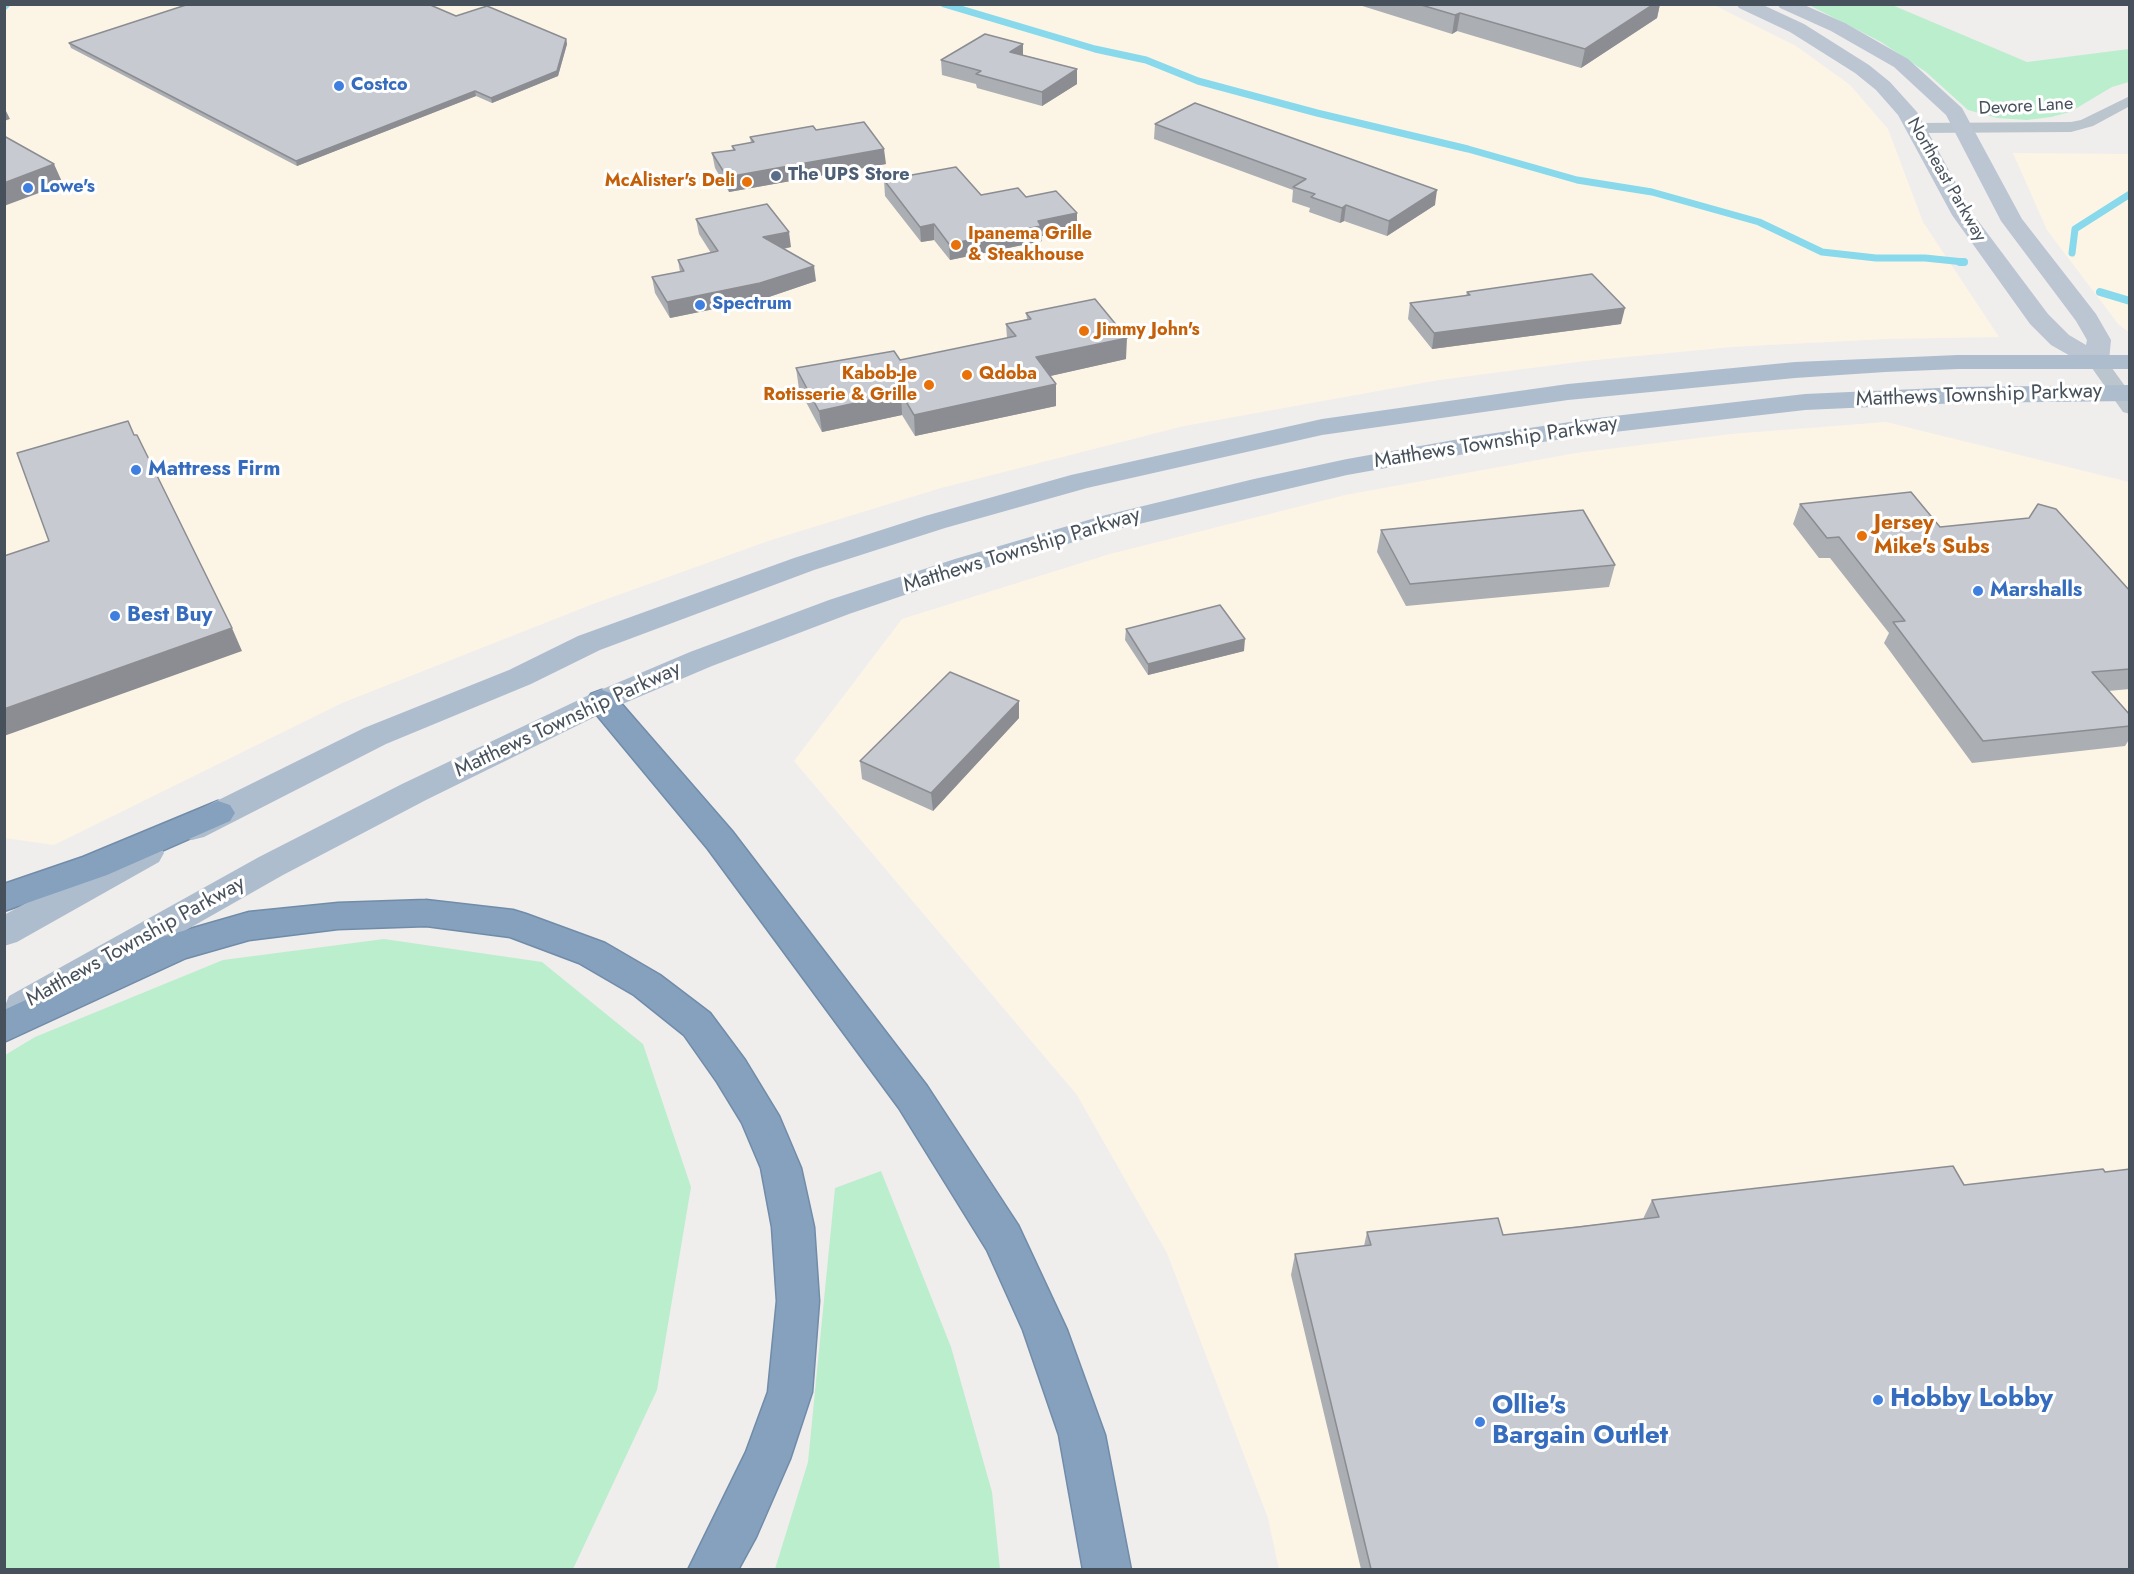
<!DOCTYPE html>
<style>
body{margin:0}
#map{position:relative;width:2134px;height:1574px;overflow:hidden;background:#f0eded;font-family:Jost,sans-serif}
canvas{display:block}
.frame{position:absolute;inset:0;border:6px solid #46515b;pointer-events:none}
</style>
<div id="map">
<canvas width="2134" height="1574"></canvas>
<div class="frame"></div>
</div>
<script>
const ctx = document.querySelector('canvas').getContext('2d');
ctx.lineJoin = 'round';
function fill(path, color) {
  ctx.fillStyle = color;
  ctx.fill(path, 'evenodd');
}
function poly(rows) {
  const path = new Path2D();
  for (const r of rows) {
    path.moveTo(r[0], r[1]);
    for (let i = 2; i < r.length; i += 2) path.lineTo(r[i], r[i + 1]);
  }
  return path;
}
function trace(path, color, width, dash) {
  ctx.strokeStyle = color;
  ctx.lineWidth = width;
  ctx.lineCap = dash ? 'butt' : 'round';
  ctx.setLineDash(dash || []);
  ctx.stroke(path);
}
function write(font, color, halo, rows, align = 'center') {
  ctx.font = font + ' Jost,sans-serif';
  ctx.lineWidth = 6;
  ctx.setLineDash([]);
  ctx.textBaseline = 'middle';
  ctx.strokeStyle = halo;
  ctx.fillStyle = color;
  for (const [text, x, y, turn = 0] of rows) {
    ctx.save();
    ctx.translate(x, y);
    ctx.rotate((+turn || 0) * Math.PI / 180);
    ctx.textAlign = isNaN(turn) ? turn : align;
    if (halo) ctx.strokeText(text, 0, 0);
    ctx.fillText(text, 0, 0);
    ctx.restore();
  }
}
fill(poly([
 [4,5,1714,5,1796,46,1850,85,1888,129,1923,222,1999,337,1885,339,1732,347,1585,361,1439,380,1184,426,941,488,771,540,593,604,342,703,54,845,5,838],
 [2013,153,2129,154,2129,332,2119,325,2047,230],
 [1886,422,2129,482,2129,1569,1279,1569,1268,1518,1167,1253,1077,1095,794,761,902,619,1110,554,1345,495,1576,453,1731,434]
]), '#fcf5e6');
fill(poly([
 [1809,5,1892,5,2027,62,2129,49,2129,82,2112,87,2070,112,2051,117,2027,120,1997,118,1968,110,1926,72,1881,42],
 [384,939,542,962,643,1044,691,1187,657,1390,573,1569,5,1569,5,1055,35,1037,223,960],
 [881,1171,951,1347,992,1492,1000,1569,775,1569,808,1462,835,1188]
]), '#bbeecd');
trace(poly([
 [944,4,1095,49,1146,60,1198,81,1317,113,1468,149,1577,180,1652,192,1759,222,1822,252,1876,258,1925,258,1964,262],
 [4,7,7,4],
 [2072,253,2075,229,2130,194]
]), '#88d9eb', 7);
trace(poly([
 [1960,262,1964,262],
 [2100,292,2130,301]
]), '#88d9eb', 8);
const highway = poly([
 [602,690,613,694,732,831,927,1086,1018,1225,1067,1330,1105,1435,1131,1570,1083,1570,1059,1435,1023,1330,987,1250,899,1108,708,849,591,708,586,701,591,694,602,690],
 [218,801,230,805,235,813,230,821,107,875,4,911,4,884,83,857,218,801],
 [426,900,513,910,526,914,605,943,660,975,710,1013,745,1060,779,1116,801,1168,814,1227,819,1301,812,1392,790,1459,756,1537,738,1570,688,1570,746,1452,768,1392,777,1301,772,1227,761,1168,742,1123,717,1082,684,1035,634,995,579,963,510,937,426,926,338,929,249,940,186,958,4,1042,4,1010,162,937,249,912,338,903,426,900]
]);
trace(highway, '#708ca8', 3);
fill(poly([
 [2130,96,2130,106,2093,126,2071,132,1918,133,1910,128,1918,123,2071,122,2081,120,2130,96],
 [2097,355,2104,357,2130,393,2130,414,2123,412,2087,361,2090,357,2097,355]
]), '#bbc5cd');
fill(poly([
 [1736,4,1761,4,1804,24,1869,65,1890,82,1917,112,1973,214,2048,314,2069,335,2086,345,2087,340,2076,321,2001,221,1946,115,1894,67,1831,31,1780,8,1777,4,1802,4,1845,23,1908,59,1962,108,2022,219,2096,314,2111,340,2109,361,2106,366,2097,368,2088,366,2051,345,2030,324,1952,215,1898,115,1876,90,1855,73,1790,32,1739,8,1736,4]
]), '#bbc6d2');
fill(poly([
 [1958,355,2130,355,2130,369,1958,369,1885,372,1795,378,1568,400,1322,435,1087,488,945,528,814,570,600,650,531,684,386,744,204,837,192,840,180,837,175,828,180,819,364,728,509,670,578,636,794,558,925,516,1071,475,1322,419,1568,384,1795,362,1958,355],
 [2130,385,2130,401,1961,403,1805,410,1597,434,1482,451,1347,475,1122,528,975,571,849,614,712,666,613,708,426,800,283,875,35,1016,22,1021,9,1016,4,1008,9,996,259,857,402,784,591,694,690,652,829,600,955,559,1102,516,1254,479,1347,459,1482,435,1597,418,1805,394,1961,387,2130,385],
 [147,840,159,844,164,853,159,862,17,942,4,946,4,915,135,844,147,840]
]), '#adbdcd');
fill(highway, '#85a1bd');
fill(poly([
 [1356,4,1660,4,1657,18,1581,68,1457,31,1452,34],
 [456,16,566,39,567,44,558,76,492,103,476,96,297,166,71,48,69,43],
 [1023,44,1023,55,1077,69,1077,84,1042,106,977,88,976,84,942,75,941,60],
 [1155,124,1435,205,1387,236,1344,221,1340,223,1309,212,1310,208,1292,202,1293,190,1154,139],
 [816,130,886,164,729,192,715,168,712,153,733,150,732,146,751,143,750,137],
 [884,180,981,195,1026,197,1077,213,1077,229,1042,236,1042,241,950,260,934,240,921,242,885,196],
 [696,219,791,247,784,249,816,281,763,299,670,318,655,293,652,277,680,272,678,260,711,253,699,234],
 [1467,292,1621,324,1432,349,1408,319,1410,303,1466,296],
 [1026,313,1126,359,1050,376,1056,406,915,436,902,415,822,432,799,389,796,368,900,360,1007,338,1006,324,1027,319],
 [1800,504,1940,527,2130,591,2130,689,2108,691,2130,715,2130,738,2125,746,1972,763,1884,643,1889,633,1830,558,1819,558,1793,524],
 [1381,530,1615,565,1609,587,1406,606,1377,552],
 [1126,629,1244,651,1148,675,1125,640],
 [1019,701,1019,718,933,811,862,779,860,761],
 [1652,1200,2130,1569,1361,1569,1291,1275,1295,1254,1364,1246,1367,1232,1503,1235,1643,1219]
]), '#abaeb3');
fill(poly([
 [1654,4,1660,4,1657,18,1581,68,1585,49],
 [1460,13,1457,31,1452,34,1455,15],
 [566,39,567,44,558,76,492,103,491,98],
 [1023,44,1023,58,1010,52],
 [1077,69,1077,84,1042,106,1042,92],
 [475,91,476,96,297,166,296,161],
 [4,107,10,119,4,121],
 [884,149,886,164,729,192,727,177],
 [54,164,63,184,4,206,4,183],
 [1437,190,1435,205,1387,236,1389,221],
 [1346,205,1344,221,1340,223,1342,208],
 [1077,213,1077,229,1042,236,1042,241,950,260,949,244,1038,221],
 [934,224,934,240,921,242,920,227],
 [789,232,791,247,765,252,763,237],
 [814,266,816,281,763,299,670,318,667,302],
 [1625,308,1621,324,1432,349,1434,333],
 [1127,338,1126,359,1037,379,1036,357],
 [1056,384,1056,406,915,436,914,415],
 [901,393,902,415,822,432,819,411],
 [232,628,242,651,4,736,4,709],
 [1245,639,1244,651,1148,675,1148,664],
 [1019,701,1019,718,933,811,931,793]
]), '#8b8d92');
const building = poly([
 [189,4,428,4,456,16,487,6,566,39,557,71,491,98,475,91,296,161,69,43,189,4],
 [1418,4,1654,4,1585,49,1460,13,1455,15,1418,4],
 [985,34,1023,44,1010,52,1077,69,1042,92,976,74,981,71,941,60,985,34],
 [1195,103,1437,190,1389,221,1346,205,1342,208,1311,197,1315,194,1293,187,1306,179,1155,124,1195,103],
 [864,122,884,149,727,177,712,153,735,150,732,146,754,142,750,137,813,126,816,130,864,122],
 [4,136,54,164,4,183,4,136],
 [956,167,981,195,1018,188,1026,197,1056,191,1077,213,1038,221,1041,226,949,244,934,224,920,227,884,180,956,167],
 [767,204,789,232,763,237,814,266,760,283,667,302,652,277,684,271,678,260,718,251,696,219,767,204],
 [1592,274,1625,308,1434,333,1410,303,1470,295,1467,292,1592,274],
 [1095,299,1127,338,1036,357,1056,384,914,415,901,393,819,411,796,368,894,351,900,360,1016,336,1006,324,1031,319,1026,313,1095,299],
 [128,421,134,435,137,435,232,628,4,709,4,556,49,541,17,453,128,421],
 [1911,492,1940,527,2029,518,2038,504,2056,509,2130,591,2130,669,2092,672,2130,715,2130,726,1983,741,1893,622,1905,621,1839,537,1827,538,1800,504,1911,492],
 [1583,510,1615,565,1410,584,1381,530,1583,510],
 [1220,605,1245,639,1148,664,1126,629,1220,605],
 [950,672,1019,701,931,793,860,761,950,672],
 [1953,1166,1964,1185,2103,1169,2105,1172,2130,1169,2130,1569,1371,1569,1295,1254,1371,1245,1367,1232,1498,1218,1503,1235,1578,1227,1659,1217,1652,1200,1953,1166]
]);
fill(building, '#c7cad0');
trace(building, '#8b8d92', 1.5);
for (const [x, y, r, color] of [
 [339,86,6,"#3f7fe0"],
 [776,176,6,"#5c6f8a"],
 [747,182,6,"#e8710a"],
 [28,188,6,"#3f7fe0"],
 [956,245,6,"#e8710a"],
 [700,305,6,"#3f7fe0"],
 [1084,331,6,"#e8710a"],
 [967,375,6,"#e8710a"],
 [929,385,6,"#e8710a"],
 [136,470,6,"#3f7fe0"],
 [1862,536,6,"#e8710a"],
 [1978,591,6,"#3f7fe0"],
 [115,616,6,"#3f7fe0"],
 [1878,1400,6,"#3f7fe0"],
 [1480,1422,6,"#3f7fe0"]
]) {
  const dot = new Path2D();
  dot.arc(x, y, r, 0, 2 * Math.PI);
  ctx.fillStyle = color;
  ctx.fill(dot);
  trace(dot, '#fff', 2);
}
write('bold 18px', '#366cbe', '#fff', [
 ["Costco",351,86],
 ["Lowe's",40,188],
 ["Spectrum",712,305]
], 'left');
write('18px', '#46515b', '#fff', [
 ["Devore Lane",2026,107,-3],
 ["Northeast Parkway",1946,180,60]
]);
write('bold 18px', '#4e5e75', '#fff', [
 ["The UPS Store",788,176]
], 'left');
write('bold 18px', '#c56008', '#fff', [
 ["McAlister's Deli",735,182,"right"],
 ["Ipanema Grille",968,235],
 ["& Steakhouse",968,256],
 ["Jimmy John's",1096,331],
 ["Kabob-Je",917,375,"right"],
 ["Rotisserie & Grille",917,396,"right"],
 ["Qdoba",979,375]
], 'left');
write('21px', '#46515b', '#fff', [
 ["Matthews Township Parkway",1979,396,-2],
 ["Matthews Township Parkway",1496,443,-9],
 ["Matthews Township Parkway",1022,551,-17],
 ["Matthews Township Parkway",568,720,-25],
 ["Matthews Township Parkway",136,942,-29]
]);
write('bold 21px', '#366cbe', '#fff', [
 ["Mattress Firm",148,470],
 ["Marshalls",1990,591],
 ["Best Buy",127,616]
], 'left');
write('bold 21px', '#c56008', '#fff', [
 ["Jersey",1874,524],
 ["Mike's Subs",1874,548]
], 'left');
write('bold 26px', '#366cbe', '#fff', [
 ["Hobby Lobby",1890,1400],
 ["Ollie's",1492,1407],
 ["Bargain Outlet",1492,1437]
], 'left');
</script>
